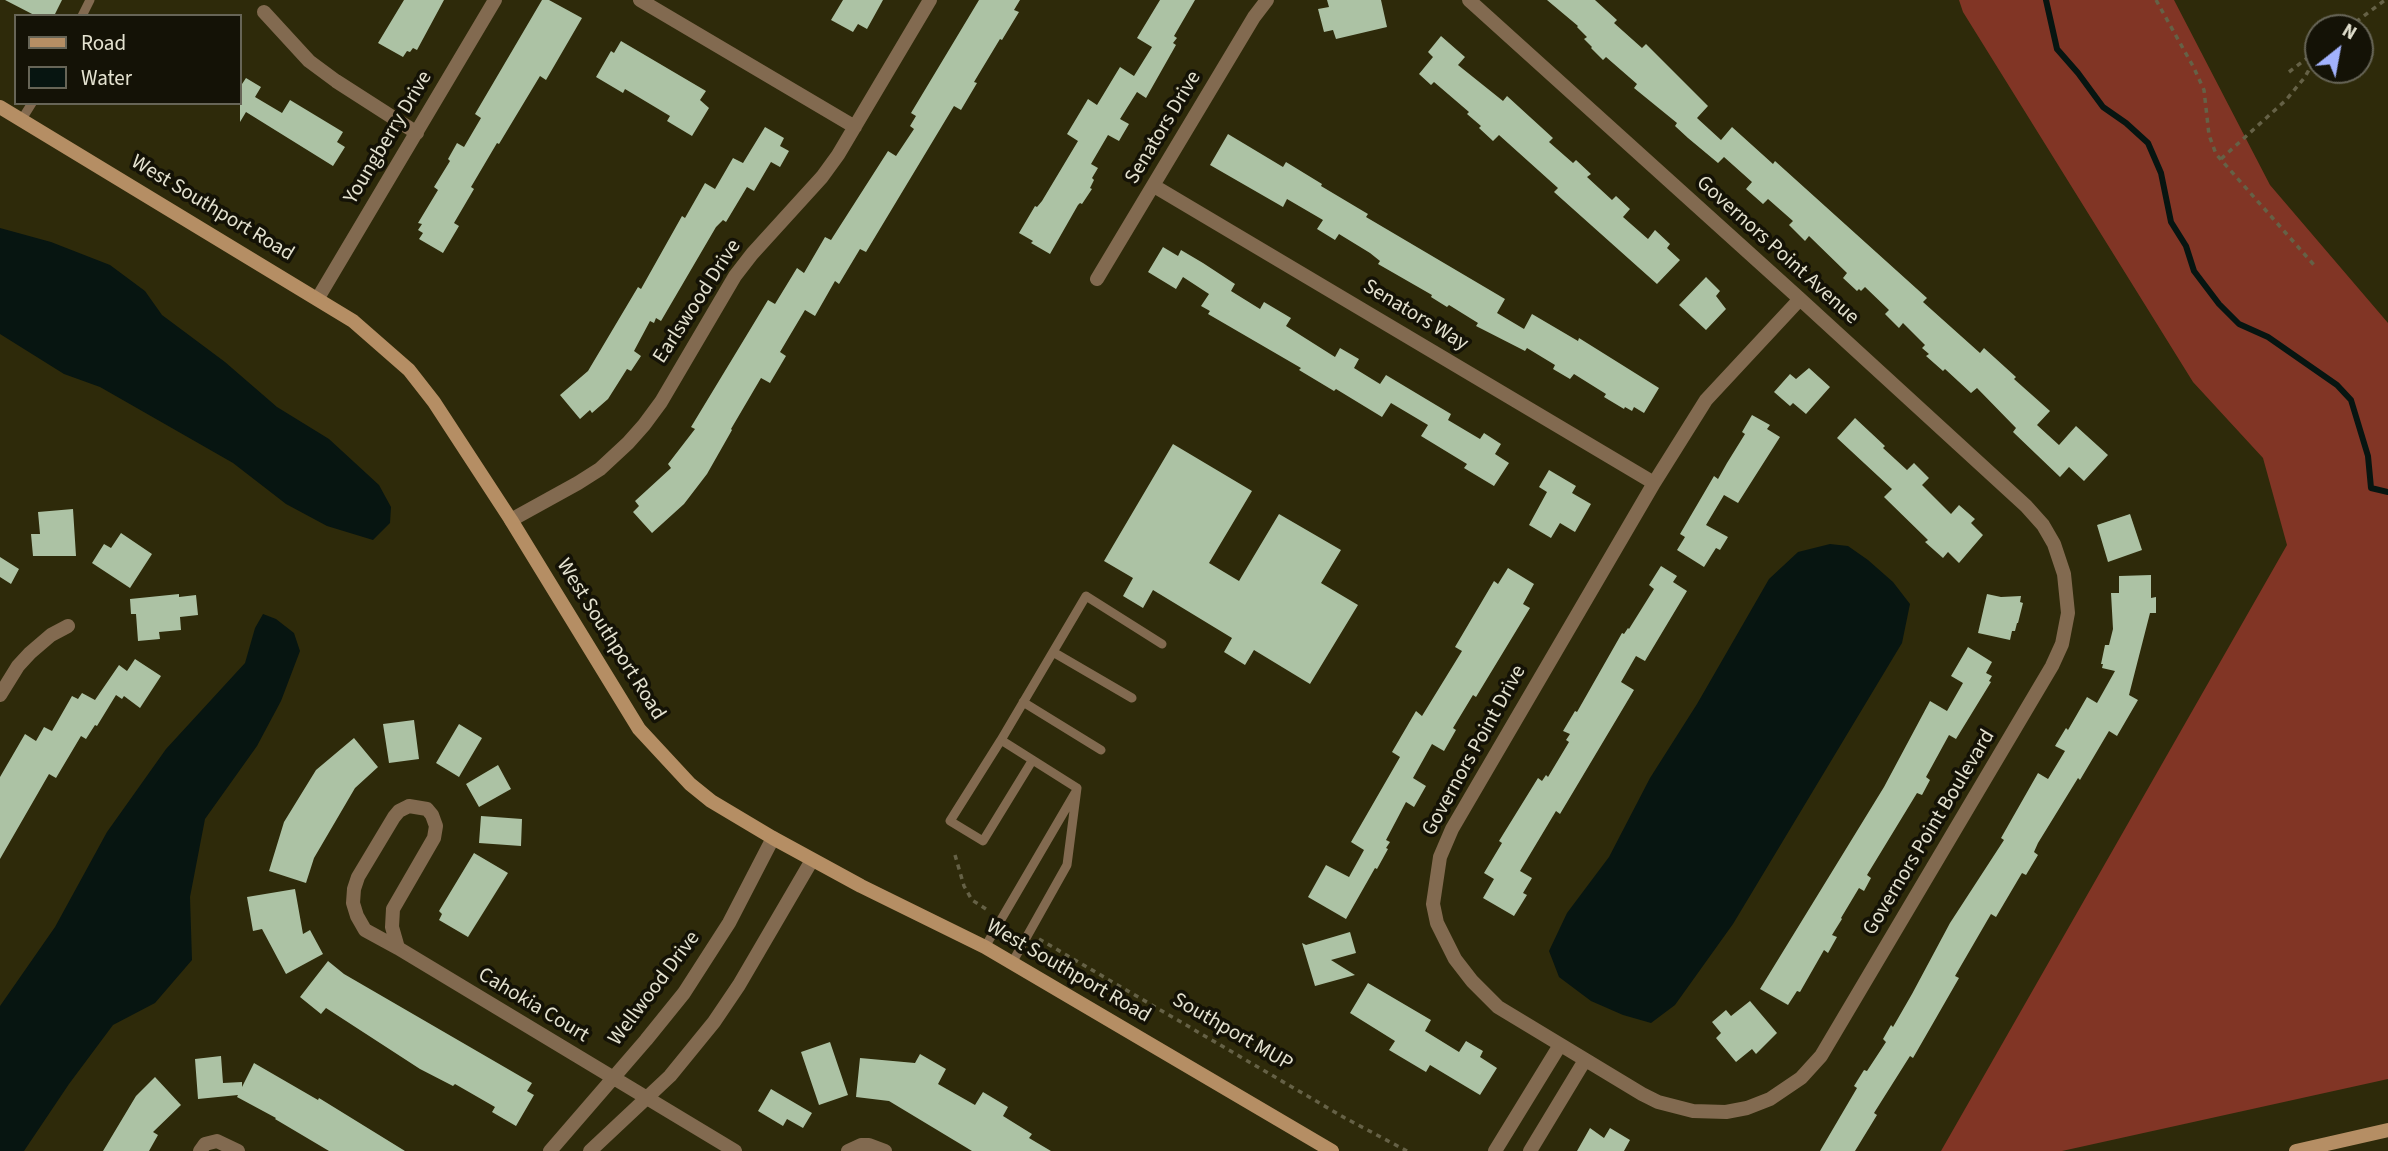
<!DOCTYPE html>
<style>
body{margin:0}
#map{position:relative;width:2388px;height:1151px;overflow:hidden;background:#2e2a0a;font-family:"Source Sans 3",sans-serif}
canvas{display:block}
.legend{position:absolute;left:14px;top:14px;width:228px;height:91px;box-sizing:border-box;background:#141206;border:2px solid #676557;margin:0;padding:9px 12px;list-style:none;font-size:21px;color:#e4e2d0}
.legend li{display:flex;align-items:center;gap:14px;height:35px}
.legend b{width:35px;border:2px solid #676557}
.north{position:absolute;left:2304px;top:14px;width:70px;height:70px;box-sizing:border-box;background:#141206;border:2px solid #676557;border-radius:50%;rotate:31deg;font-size:19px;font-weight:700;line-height:28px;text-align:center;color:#e4e2d0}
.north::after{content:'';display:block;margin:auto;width:24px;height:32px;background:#a2b2fd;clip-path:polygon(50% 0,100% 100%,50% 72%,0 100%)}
</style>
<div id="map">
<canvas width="2388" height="1151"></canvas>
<ul class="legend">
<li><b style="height:9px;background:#b58e64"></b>Road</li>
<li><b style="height:19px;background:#071511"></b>Water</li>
</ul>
<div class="north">N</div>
</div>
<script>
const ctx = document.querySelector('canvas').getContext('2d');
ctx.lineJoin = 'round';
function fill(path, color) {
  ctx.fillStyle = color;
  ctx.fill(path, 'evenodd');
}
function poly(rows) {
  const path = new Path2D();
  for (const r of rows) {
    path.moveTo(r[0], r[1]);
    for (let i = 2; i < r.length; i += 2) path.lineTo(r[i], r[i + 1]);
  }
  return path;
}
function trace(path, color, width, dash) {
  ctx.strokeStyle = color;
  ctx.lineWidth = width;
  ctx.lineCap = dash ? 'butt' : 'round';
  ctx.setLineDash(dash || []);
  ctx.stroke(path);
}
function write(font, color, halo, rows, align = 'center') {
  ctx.font = font + ' "Source Sans 3",sans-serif';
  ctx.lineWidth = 7;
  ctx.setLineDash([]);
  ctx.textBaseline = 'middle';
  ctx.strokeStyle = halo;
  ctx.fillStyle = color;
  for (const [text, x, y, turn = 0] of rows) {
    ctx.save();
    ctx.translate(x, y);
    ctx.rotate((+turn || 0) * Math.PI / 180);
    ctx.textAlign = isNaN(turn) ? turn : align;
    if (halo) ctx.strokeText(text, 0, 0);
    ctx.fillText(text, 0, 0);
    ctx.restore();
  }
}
fill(poly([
 [1959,0,2174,0,2270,185,2388,323,2388,1079,2062,1151,1941,1151,2287,545,2263,458,2193,382,1963,12]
]), '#813525');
fill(poly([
 [0,228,51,242,110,265,145,291,162,315,225,362,277,407,329,439,379,485,391,507,390,523,373,540,327,526,286,504,233,463,100,387,64,374,0,334],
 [1830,544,1848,546,1868,560,1893,582,1910,604,1902,643,1733,924,1675,1005,1651,1023,1623,1015,1591,1001,1559,977,1549,951,1567,913,1609,857,1650,778,1697,704,1769,579,1798,552],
 [263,614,276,619,294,633,300,651,281,701,257,746,205,819,190,897,192,960,155,1003,113,1025,69,1084,24,1151,0,1151,0,1006,55,927,107,832,166,749,245,663,255,628]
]), '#071511');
trace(poly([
 [2046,0,2057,49,2078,73,2103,107,2126,123,2148,143,2161,173,2171,222,2186,246,2194,271,2219,304,2239,324,2268,337,2337,385,2351,400,2368,456,2371,488,2388,492]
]), '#071511', 6);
fill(poly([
 [5,0,62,0,54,16,36,16],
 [404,0,444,0,417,50,413,48,410,52,407,51,403,57,378,43],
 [542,0,549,0,582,18,546,80,540,76,499,144,497,143,471,187,474,189,454,223,459,226,443,253,419,239,423,233,418,230,422,224,418,223,438,190,434,187,450,161,448,159,457,143,464,147,481,118,475,114],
 [843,0,883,0,867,29,858,24,853,32,831,20],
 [979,0,1020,0,1014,10,1019,12,1002,40,1000,39,974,82,977,83,961,110,954,106,866,252,860,249,839,284,835,281,815,316,805,310,780,352,786,356,770,383,761,378,731,429,732,430,707,474,684,504,652,533,633,512,639,506,635,501,671,468,668,464,695,429,691,427,768,300,775,304,797,268,804,273,825,237,831,240,888,151,896,156,914,129,910,126,916,116,911,113],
 [1160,0,1195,0,1174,36,1177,38,1173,43,1176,45,1146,98,1137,92,1120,119,1129,124,1119,141,1108,135,1091,164,1098,168,1092,178,1094,180,1090,188,1092,189,1082,204,1080,203,1078,205,1050,254,1031,243,1033,241,1019,233,1035,206,1037,207,1042,201,1078,141,1067,134,1088,99,1097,105,1120,67,1134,76,1152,47,1137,38],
 [1327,0,1381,0,1387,27,1336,39,1333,30,1324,32,1318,9,1329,7],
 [1547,0,1595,0,1617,20,1614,23,1642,48,1646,44,1708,106,1697,118,1721,140,1732,127,1773,164,1775,161,1927,298,1923,302,1980,353,1984,348,2016,377,2014,379,2050,411,2037,425,2059,445,2076,426,2108,455,2084,481,2069,467,2060,477,2013,432,2016,428,1977,388,1971,393,1945,369,1943,371,1926,356,1929,354,1922,348,1925,345,1903,323,1899,328,1885,314,1889,310,1865,287,1861,291,1859,289,1857,291,1843,278,1847,273,1809,236,1805,241,1789,225,1793,221,1768,199,1763,204,1746,189,1752,182,1724,157,1718,163,1688,138,1675,126,1677,123,1634,88,1637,84,1606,57,1603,60,1591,48,1592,47,1584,39,1587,37,1577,27,1578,26],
 [1441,36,1465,57,1458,65,1503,101,1507,96,1553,138,1549,142,1573,163,1576,160,1591,174,1587,177,1612,200,1616,196,1630,209,1623,217,1648,239,1655,230,1670,244,1667,248,1680,260,1657,284,1554,192,1558,188,1499,135,1493,141,1479,128,1481,126,1467,114,1469,112,1434,82,1431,85,1419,74,1433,57,1428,52],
 [621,41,706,91,700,100,709,108,692,136,667,121,670,116,625,89,623,93,596,77,611,51,614,53],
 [246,78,261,87,255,97,282,113,290,100,343,132,337,142,345,147,333,166,246,112,240,122,240,87],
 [765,127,784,138,780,146,789,151,780,167,771,162,754,191,747,187,726,222,723,220,716,227,661,321,656,318,654,323,650,321,634,351,641,356,631,371,627,369,608,399,592,413,590,410,580,419,560,395,588,371,638,287,641,289,682,216,685,218,705,183,715,189,733,158,743,163],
 [1228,134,1283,167,1286,162,1322,184,1321,186,1368,214,1366,217,1505,299,1497,313,1524,329,1532,314,1578,341,1579,338,1659,388,1644,413,1634,407,1632,411,1625,407,1624,409,1604,397,1606,394,1574,374,1570,379,1553,369,1555,365,1527,348,1525,351,1476,326,1478,323,1449,305,1447,307,1431,297,1432,295,1378,264,1380,261,1370,253,1339,234,1335,240,1317,229,1323,220,1287,199,1283,207,1210,165],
 [1163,247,1178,256,1181,250,1203,263,1235,284,1231,291,1260,309,1264,302,1291,318,1286,326,1335,357,1340,348,1359,359,1354,368,1380,384,1386,375,1451,414,1448,420,1480,439,1484,433,1501,444,1495,454,1509,463,1494,486,1464,468,1467,464,1421,436,1428,425,1391,403,1382,417,1336,389,1334,391,1299,370,1301,368,1208,314,1210,311,1201,306,1209,294,1183,277,1176,289,1148,272],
 [1706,277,1720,291,1716,296,1726,309,1706,330,1679,305],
 [1809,368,1830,387,1806,414,1793,403,1790,406,1774,392,1790,374,1796,379],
 [1752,415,1770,425,1767,429,1780,437,1738,503,1724,495,1706,525,1728,537,1720,550,1716,548,1704,567,1677,550,1685,537,1680,534,1714,476,1718,479,1727,463,1745,434,1742,432],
 [1855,418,1885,446,1883,448,1907,470,1914,463,1929,478,1922,485,1951,514,1959,505,1975,519,1971,523,1983,535,1959,563,1948,552,1943,558,1925,542,1928,540,1884,497,1892,489,1837,438],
 [1173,444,1252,491,1209,563,1239,581,1279,514,1341,550,1321,583,1358,605,1310,684,1254,650,1245,665,1224,652,1232,638,1153,590,1143,608,1123,596,1133,578,1104,561],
 [1549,470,1576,486,1572,493,1591,504,1575,532,1560,523,1551,538,1529,525,1547,492,1539,487],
 [73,509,76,556,33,556,31,534,40,534,38,512],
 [2130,514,2142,550,2108,562,2097,525],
 [121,533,152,554,130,588,92,563,104,544,111,548],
 [0,557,19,569,11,584,0,577],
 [1661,566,1677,576,1673,582,1687,591,1645,661,1636,656,1621,682,1634,690,1560,814,1556,811,1520,871,1532,878,1523,893,1527,895,1514,916,1483,898,1494,879,1484,873,1502,843,1499,841,1538,778,1542,781,1546,775,1548,777,1569,742,1566,740,1570,734,1563,731,1575,711,1577,712,1622,633,1624,634,1628,628,1629,629,1654,589,1649,585],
 [1508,568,1534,584,1523,604,1530,608,1476,697,1473,695,1453,728,1456,730,1444,751,1432,744,1413,778,1426,786,1414,807,1406,802,1386,840,1390,842,1386,848,1388,849,1377,869,1375,868,1346,919,1308,897,1326,865,1349,877,1364,850,1351,842,1400,757,1392,752,1416,711,1422,716,1462,651,1455,647,1494,581,1498,584],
 [2151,575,2151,598,2156,597,2156,613,2150,613,2129,695,2138,700,2117,736,2109,731,2080,780,2078,778,2038,843,2034,852,2038,855,2026,875,2022,873,1996,917,1991,914,1955,976,1959,978,1932,1025,1913,1058,1910,1056,1874,1113,1877,1115,1855,1151,1820,1151,1857,1088,1854,1086,1864,1070,1867,1071,1886,1042,1883,1039,1891,1025,1893,1027,1912,994,1950,923,2004,840,2001,838,2038,773,2048,779,2065,751,2055,746,2066,728,2068,730,2087,697,2097,703,2115,671,2102,668,2103,664,2101,664,2105,645,2109,645,2113,629,2111,593,2119,593,2119,576],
 [179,594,179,597,196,595,198,615,180,617,181,630,159,632,160,639,138,641,136,614,131,614,130,599],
 [1987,594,2001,597,2021,596,2020,602,2023,603,2018,623,2017,623,2015,631,2012,631,2010,640,1978,633],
 [1968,647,1992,662,1986,673,1992,676,1989,681,1991,682,1956,739,1949,735,1926,777,1930,780,1922,795,1917,793,1867,875,1871,878,1864,891,1859,888,1841,918,1842,919,1832,935,1837,937,1828,953,1824,950,1800,992,1797,991,1788,1005,1760,989,1884,787,1930,701,1947,711,1963,683,1951,676],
 [135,659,161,676,140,708,124,696,122,699,116,695,97,726,95,725,86,739,81,736,56,778,49,774,0,859,0,777,25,734,36,741,44,727,52,731,72,696,78,699,82,693,95,700,119,665,127,671],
 [414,720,419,759,389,763,383,724],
 [459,724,482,738,459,777,436,763],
 [354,738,378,767,355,788,314,858,306,883,269,871,284,822,316,770],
 [498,765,511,789,479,807,466,784],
 [481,816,522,819,521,846,479,843],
 [474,853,508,873,468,937,439,920,442,914,439,911],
 [295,889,303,934,310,930,323,954,286,974,262,929,253,931,247,897],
 [1350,932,1356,953,1331,960,1355,975,1315,986,1302,943,1306,945],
 [328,961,344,974,532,1083,527,1091,534,1095,516,1126,492,1112,495,1107,455,1084,453,1086,420,1069,326,1008,321,1014,300,997],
 [1368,983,1431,1020,1425,1031,1459,1052,1466,1041,1483,1051,1480,1057,1497,1068,1480,1095,1430,1065,1426,1072,1389,1050,1395,1041,1350,1013],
 [1750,1001,1777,1033,1756,1054,1752,1049,1736,1062,1716,1038,1721,1033,1712,1022,1726,1010,1731,1016],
 [830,1042,848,1095,819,1105,801,1052],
 [920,1054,946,1069,938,1084,975,1105,983,1092,1008,1107,1003,1116,1032,1134,1029,1138,1051,1151,972,1151,889,1101,856,1097,860,1058,915,1063],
 [221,1056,223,1083,242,1082,242,1087,254,1063,318,1100,319,1098,405,1151,329,1151,275,1119,276,1118,237,1097,238,1095,198,1099,195,1059],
 [155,1077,181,1105,153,1132,158,1135,149,1151,103,1151,136,1096],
 [771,1089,812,1113,803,1128,787,1119,783,1126,758,1111],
 [1590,1128,1604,1138,1610,1128,1630,1140,1624,1151,1577,1151]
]), '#acc2a4');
trace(poly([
 [2156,0,2194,68,2204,90,2209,135,2216,154,2314,265],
 [2348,28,2385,0],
 [2289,72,2318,50],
 [2221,159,2286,100,2305,77,2318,53],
 [955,855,964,886,972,900,989,911],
 [1039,939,1345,1118,1407,1151]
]), '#656146', 3.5, [5, 5]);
trace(poly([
 [82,16,90,0],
 [22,119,32,103],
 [1053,652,1132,698],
 [1023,702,1101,750],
 [1001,740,1086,596,1162,644],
 [1032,761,983,841,950,821,1001,740,1077,788],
 [985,947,1075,793],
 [1012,963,1067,865,1077,788]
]), '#826a50', 9);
trace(poly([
 [640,0,855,127],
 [1469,0,1800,299,2026,506,2043,525,2054,544,2064,574,2068,613,2062,644,2052,666,1821,1056,1801,1078,1770,1099,1747,1108,1726,1112,1693,1111,1658,1102,1642,1094,1498,1007,1472,981,1455,959,1437,923,1433,904,1440,857,1452,829,1654,483,1706,400,1800,299],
 [264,12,309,61,336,81,417,133],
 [1154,186,1654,483],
 [1097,279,1254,17,1267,0],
 [318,298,495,0],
 [511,520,578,483,600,469,628,443,644,425,661,402,735,276,752,254,822,177,838,155,930,0],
 [0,695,18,666,30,653,51,635,68,626],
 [409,806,427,809,432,815,436,826,434,838,393,909,392,927,398,948,365,930,357,916,353,903,354,889,358,877,394,817,399,811,409,806],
 [398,948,735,1151],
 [200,1151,205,1144,217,1141,238,1151],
 [550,1151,646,1040,684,993,729,923,773,838],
 [590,1151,670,1076,714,1022,739,985,812,860],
 [848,1151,861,1145,869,1145,885,1151],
 [1495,1151,1560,1045],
 [1530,1151,1585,1060]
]), '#826a50', 14);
trace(poly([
 [0,107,353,321,409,370,434,402,511,520,639,729,690,784,711,801,773,838,861,886,985,947,1332,1151],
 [2296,1151,2388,1130]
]), '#b58e64', 14);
write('21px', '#e4e2d0', '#141206', [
 ["Senators Drive",1164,128,-59],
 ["Youngberry Drive",389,138,-59],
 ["West Southport Road",212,209,31],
 ["Governors Point Avenue",1777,251,42],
 ["Earlswood Drive",698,302,-57],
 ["Senators Way",1415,316,31],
 ["West Southport Road",610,640,58],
 ["Governors Point Drive",1475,751,-61],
 ["Governors Point Boulevard",1930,833,-59],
 ["West Southport Road",1068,972,30],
 ["Wellwood Drive",655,989,-53],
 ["Cahokia Court",533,1006,31],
 ["Southport MUP",1232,1033,30]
]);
</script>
